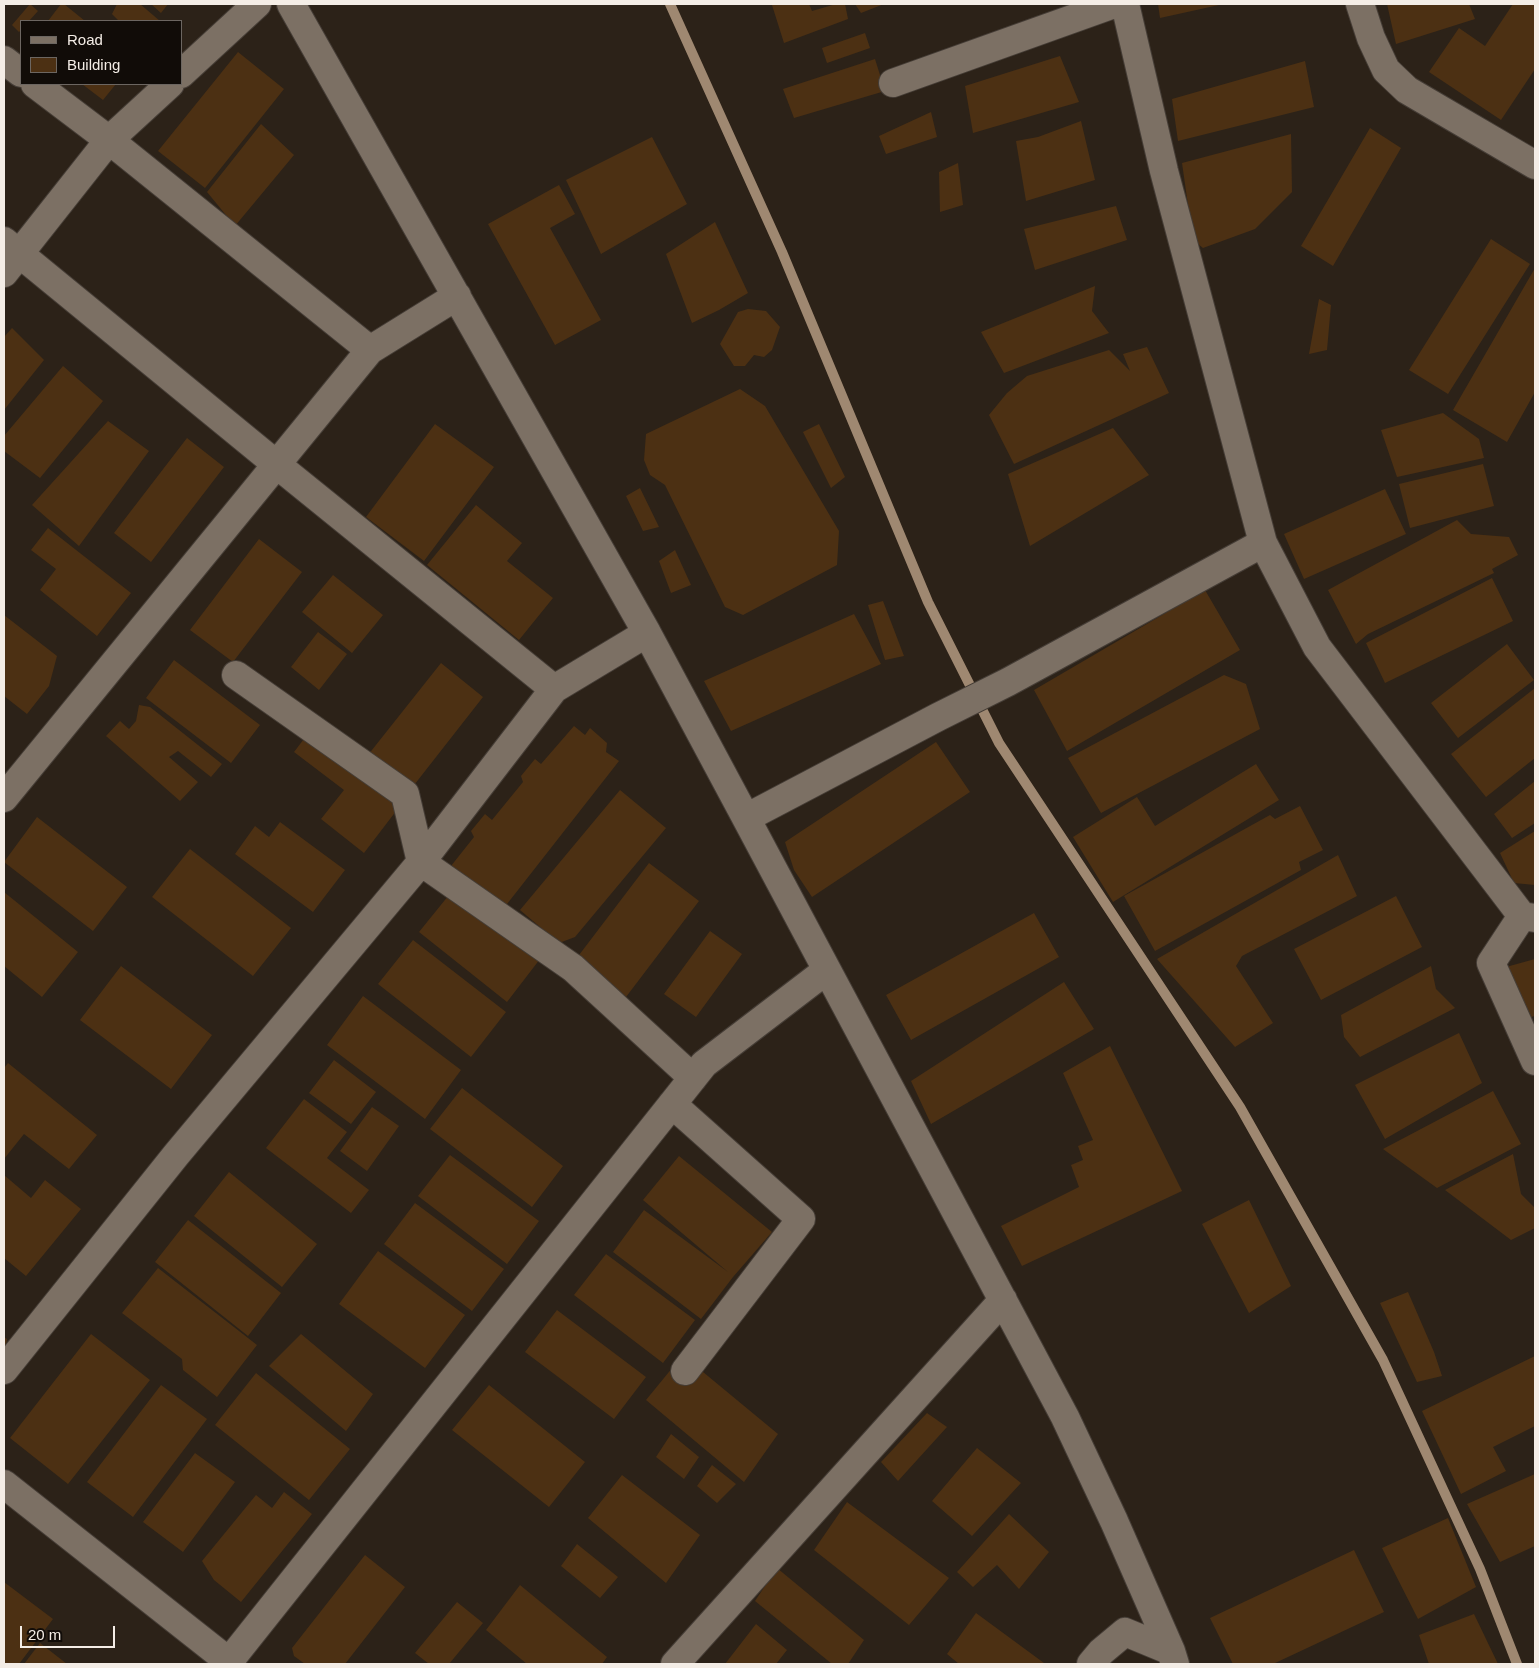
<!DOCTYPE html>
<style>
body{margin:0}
#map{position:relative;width:1539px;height:1668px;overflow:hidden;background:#2c2218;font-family:Helvetica,sans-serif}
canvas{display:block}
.frame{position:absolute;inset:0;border:5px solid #f4ede6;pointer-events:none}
.legend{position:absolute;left:20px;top:20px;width:162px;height:65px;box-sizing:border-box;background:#110c08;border:1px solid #6c6661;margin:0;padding:6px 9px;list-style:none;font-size:15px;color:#f4ede6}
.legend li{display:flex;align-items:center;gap:10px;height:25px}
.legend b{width:25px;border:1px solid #6c6661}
.scale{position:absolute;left:20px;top:1626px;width:95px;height:22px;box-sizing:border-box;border:2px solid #f4ede6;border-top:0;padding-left:6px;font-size:15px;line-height:18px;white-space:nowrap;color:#f4ede6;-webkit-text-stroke:4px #110c08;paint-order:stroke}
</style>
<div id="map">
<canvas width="1539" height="1668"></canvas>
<div class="frame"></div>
<ul class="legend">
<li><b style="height:6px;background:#7c7064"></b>Road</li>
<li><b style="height:14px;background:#4c3013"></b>Building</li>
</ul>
<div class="scale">20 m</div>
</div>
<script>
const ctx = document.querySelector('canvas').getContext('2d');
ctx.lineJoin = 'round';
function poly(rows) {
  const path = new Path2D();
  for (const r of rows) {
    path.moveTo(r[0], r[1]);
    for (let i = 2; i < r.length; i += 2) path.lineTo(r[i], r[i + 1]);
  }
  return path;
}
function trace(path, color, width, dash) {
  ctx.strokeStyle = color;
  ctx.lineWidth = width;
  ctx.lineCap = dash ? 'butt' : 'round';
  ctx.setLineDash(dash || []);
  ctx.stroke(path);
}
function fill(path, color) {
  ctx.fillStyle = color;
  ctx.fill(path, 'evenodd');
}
trace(poly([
 [670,4,782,252,928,602,999,743,1240,1107,1383,1360,1480,1569,1517,1664]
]), '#9f8871', 10);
fill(poly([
 [30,4,38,11,29,21,21,21,21,30,19,32,12,25],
 [61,4,64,4,85,21,48,21],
 [117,4,140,4,160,21,119,21,112,14],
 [151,4,168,4,161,13],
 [780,4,809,4,812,11,836,4,845,4,848,19,784,43,772,5],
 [855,4,884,4,861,13],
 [1158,4,1219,4,1219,5,1160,18],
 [1387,4,1469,4,1475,19,1396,44],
 [1513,4,1535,4,1535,69,1501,120,1429,72,1459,28,1485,46],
 [865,33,870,48,827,63,822,48],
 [238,52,284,89,205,188,158,151],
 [1060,56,1079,102,973,133,965,86],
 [875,59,885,91,794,118,783,89],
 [1305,61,1314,107,1178,141,1172,99],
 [82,84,116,84,103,100],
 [931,112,937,137,886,154,879,136],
 [1081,121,1095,180,1026,201,1016,141,1038,137],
 [261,124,294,155,235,226,207,192],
 [1370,128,1401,148,1333,266,1301,246],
 [1291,134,1292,192,1255,229,1203,248,1193,240,1182,163],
 [652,137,687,204,601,254,566,180],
 [958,163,963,205,940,212,939,172],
 [559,185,575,214,550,228,601,320,555,345,488,224],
 [1116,206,1127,240,1035,270,1024,229],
 [715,222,748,293,719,310,692,323,666,254],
 [1491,239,1530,264,1448,394,1409,370],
 [1535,268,1535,392,1507,442,1453,410],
 [1095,286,1092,311,1109,333,1004,373,981,332],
 [1319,299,1331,305,1327,350,1309,354],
 [748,309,766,311,780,327,772,350,764,357,754,355,745,366,734,366,720,344,738,312],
 [12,328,44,360,4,410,4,337],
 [1147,347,1169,393,1014,464,989,415,1007,393,1027,376,1109,350,1130,371,1123,354],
 [63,366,103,401,40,478,4,451,4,436],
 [740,389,765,406,839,531,837,565,743,615,725,607,665,485,650,475,644,460,646,434],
 [1443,413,1479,439,1484,458,1397,477,1381,430],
 [108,421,149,451,79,546,32,505],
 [435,424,494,467,424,561,366,517],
 [819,424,845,477,831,488,803,432],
 [1113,428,1149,475,1030,546,1008,474],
 [187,438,224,467,151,562,114,533],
 [1483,464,1494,506,1410,528,1399,484],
 [640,488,659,527,643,531,626,496],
 [1385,489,1406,534,1304,579,1284,534],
 [476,505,522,543,507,561,553,598,519,640,427,565],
 [1457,520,1471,534,1509,537,1518,555,1492,569,1494,573,1368,634,1356,644,1328,590],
 [48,528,131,593,97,636,40,590,56,569,31,550],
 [259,539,302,572,233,662,190,630],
 [675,550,691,585,671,593,659,561],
 [333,575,383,615,352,653,302,612],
 [1492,578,1513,621,1385,683,1366,643],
 [1205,590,1240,650,1067,751,1034,690],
 [883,601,904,656,885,660,868,605],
 [854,614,881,664,731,731,704,681],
 [4,615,57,656,49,686,27,714,4,696],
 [318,632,347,654,319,690,291,667],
 [1507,644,1534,680,1458,738,1431,703],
 [174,660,260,725,231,763,146,698],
 [441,663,483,697,411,789,368,755],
 [1224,675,1246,684,1260,729,1101,813,1068,758],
 [1535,688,1535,758,1486,797,1451,754],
 [139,705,150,707,222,764,211,777,178,751,169,757,198,782,180,801,106,736,120,721,129,729,136,721],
 [574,726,585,735,590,728,607,743,606,752,619,761,500,913,447,871,474,837,471,831,485,814,492,820,523,782,521,776,535,759,541,764],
 [310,731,403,802,364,853,321,819,344,790,294,752],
 [936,742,970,792,812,897,794,870,785,842],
 [1256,764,1279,800,1113,902,1073,837,1137,797,1155,826],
 [1535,781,1535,823,1512,838,1494,814],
 [620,790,666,828,575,937,559,943,520,910],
 [1300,806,1323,850,1299,862,1301,870,1155,951,1124,896,1270,815,1275,819],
 [37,817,127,887,93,931,4,862],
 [280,822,345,870,313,912,235,854,255,826,269,837],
 [1535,831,1535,885,1514,883,1500,853],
 [190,849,291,928,253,976,152,897],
 [1338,855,1357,896,1242,956,1236,966,1273,1023,1235,1047,1157,959],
 [649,863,699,901,626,997,576,959],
 [453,890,540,959,507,1002,419,932],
 [4,892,78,952,42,997,4,966],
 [1396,896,1422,947,1321,1000,1294,949],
 [1034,913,1059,957,911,1040,886,995],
 [710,931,742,954,696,1017,664,994],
 [413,940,506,1012,471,1057,378,984],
 [1535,959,1535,1016,1519,1020,1506,967],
 [121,966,212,1035,171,1089,80,1020],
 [1431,966,1436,989,1455,1008,1360,1057,1344,1037,1341,1015],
 [1064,982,1094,1029,931,1124,911,1081],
 [363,996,461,1070,425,1119,327,1045],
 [1459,1033,1482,1083,1385,1139,1355,1085],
 [1110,1046,1182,1191,1022,1266,1001,1226,1079,1187,1071,1165,1083,1160,1078,1146,1093,1140,1063,1073],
 [334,1060,376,1092,351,1124,309,1093],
 [8,1063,97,1135,69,1169,24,1134,4,1159,4,1068],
 [462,1088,563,1166,532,1207,430,1129],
 [1493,1091,1521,1144,1437,1188,1383,1149],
 [304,1099,347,1132,327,1158,369,1190,351,1213,266,1148],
 [372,1107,399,1126,367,1171,340,1151],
 [1513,1154,1521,1194,1535,1208,1535,1228,1511,1240,1445,1190],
 [450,1155,539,1221,507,1264,418,1196],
 [679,1156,772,1232,733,1277,701,1319,613,1252,644,1210,728,1272,643,1200],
 [229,1172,317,1244,282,1287,194,1216],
 [4,1175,31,1198,45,1180,81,1209,26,1276,4,1258],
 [1249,1200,1291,1286,1249,1313,1202,1224],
 [415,1203,504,1269,472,1311,384,1244],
 [188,1220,281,1293,248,1336,155,1262],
 [378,1251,465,1315,425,1368,339,1304],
 [606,1254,695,1320,663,1363,574,1295],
 [158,1268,257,1345,217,1397,183,1370,182,1359,122,1313],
 [1408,1292,1434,1352,1442,1376,1417,1382,1380,1303],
 [557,1310,646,1377,614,1419,525,1352],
 [91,1334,150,1380,68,1484,10,1438],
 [301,1334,373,1394,346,1431,269,1366],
 [4,1337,7,1339,5,1352,4,1352],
 [1535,1356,1535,1426,1493,1447,1506,1471,1461,1494,1422,1411],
 [673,1367,697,1367,778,1434,744,1482,646,1400],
 [256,1373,350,1449,309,1500,215,1425],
 [161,1385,207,1419,133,1517,87,1482],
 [489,1385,585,1462,549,1507,452,1430],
 [927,1413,947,1427,898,1481,881,1462],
 [671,1434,699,1457,684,1479,656,1457],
 [977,1448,1021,1483,972,1536,932,1501],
 [195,1453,235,1482,183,1552,143,1522],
 [712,1465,736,1484,717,1503,697,1486],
 [1535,1474,1535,1546,1500,1562,1467,1504],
 [622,1475,700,1535,666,1583,588,1518],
 [284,1492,312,1514,241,1602,214,1580,202,1561,256,1495,272,1508],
 [847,1502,949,1578,909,1625,814,1550],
 [1009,1514,1049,1552,1019,1589,997,1565,973,1587,957,1572],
 [1448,1518,1476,1587,1418,1619,1382,1548],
 [577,1544,618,1577,600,1598,561,1566],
 [1354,1550,1384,1612,1273,1664,1233,1664,1210,1618],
 [365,1555,405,1587,345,1664,305,1664,294,1656,292,1648],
 [777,1568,864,1640,848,1664,832,1664,755,1601],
 [4,1582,53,1619,19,1664,4,1664],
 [520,1585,607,1657,602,1664,527,1664,486,1630],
 [457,1602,483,1623,449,1664,429,1664,415,1653],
 [976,1613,1044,1663,1043,1664,959,1664,947,1654],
 [1474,1614,1498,1664,1429,1664,1419,1635],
 [756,1624,787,1650,776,1664,725,1664],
 [40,1643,67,1664,24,1664]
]), '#4c3013');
const minor = poly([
 [291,4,647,633,746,818,1065,1417,1114,1521,1171,1651,1175,1664],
 [1125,4,1164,171,1263,543,1317,647,1522,916,1535,918],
 [1360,4,1371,38,1386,70,1407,90,1535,165],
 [4,60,21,73],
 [181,74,257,4],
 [893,83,1114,4],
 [35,84,109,140,370,350],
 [4,241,276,464,554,689],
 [4,273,109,140,170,84],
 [236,675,405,794,421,862,573,968,693,1078],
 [4,798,370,350,457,296],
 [746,818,938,717,1008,682,1263,543],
 [1522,916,1491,963,1535,1061],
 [672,1104,801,1219,685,1371],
 [4,1370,176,1155,421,862,554,689,647,633],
 [4,1484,232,1664],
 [227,1664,704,1064,827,970],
 [675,1664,1003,1300],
 [1091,1664,1101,1652,1125,1632,1171,1651]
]);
trace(minor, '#453d36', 30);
trace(minor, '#7c7064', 28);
</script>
